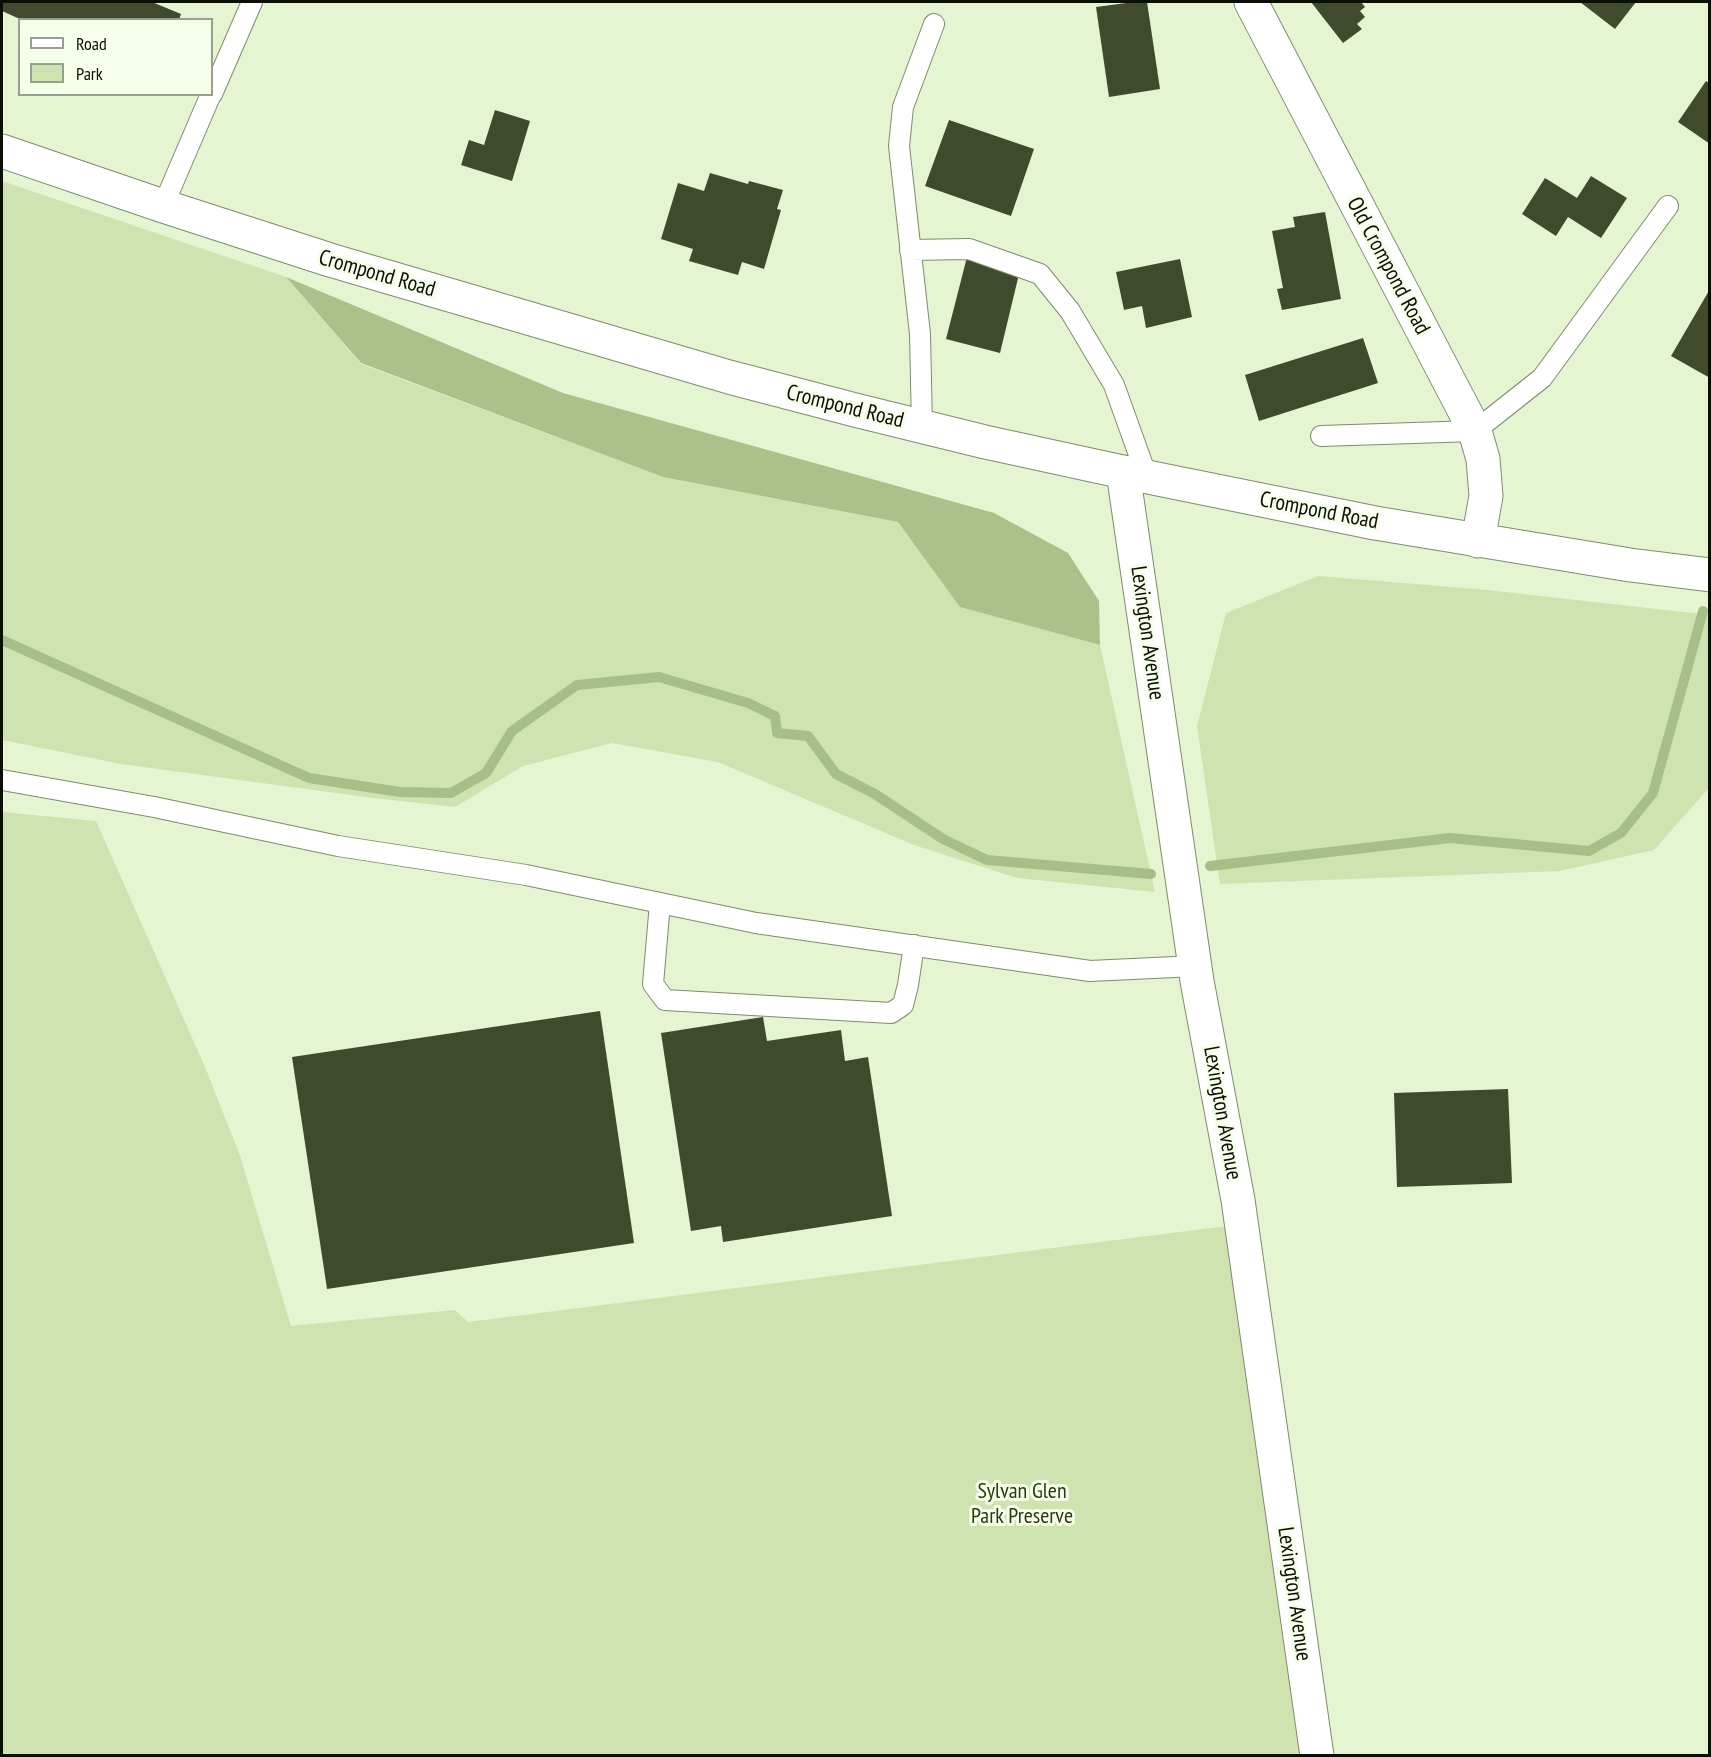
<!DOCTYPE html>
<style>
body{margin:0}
#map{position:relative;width:1711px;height:1757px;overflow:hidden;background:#e5f4d1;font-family:"PT Sans Narrow",sans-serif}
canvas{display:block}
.frame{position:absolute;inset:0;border:3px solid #0a0e04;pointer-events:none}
.legend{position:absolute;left:18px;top:18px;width:195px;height:78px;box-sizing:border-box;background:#f6ffea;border:2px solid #989f8e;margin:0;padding:8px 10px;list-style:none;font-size:18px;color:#0a0e04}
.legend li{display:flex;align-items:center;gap:12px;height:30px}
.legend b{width:30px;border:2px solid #989f8e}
</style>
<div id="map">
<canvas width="1711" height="1757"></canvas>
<div class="frame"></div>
<ul class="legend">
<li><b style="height:8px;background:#fff"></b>Road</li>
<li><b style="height:16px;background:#cfe3b1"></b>Park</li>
</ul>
</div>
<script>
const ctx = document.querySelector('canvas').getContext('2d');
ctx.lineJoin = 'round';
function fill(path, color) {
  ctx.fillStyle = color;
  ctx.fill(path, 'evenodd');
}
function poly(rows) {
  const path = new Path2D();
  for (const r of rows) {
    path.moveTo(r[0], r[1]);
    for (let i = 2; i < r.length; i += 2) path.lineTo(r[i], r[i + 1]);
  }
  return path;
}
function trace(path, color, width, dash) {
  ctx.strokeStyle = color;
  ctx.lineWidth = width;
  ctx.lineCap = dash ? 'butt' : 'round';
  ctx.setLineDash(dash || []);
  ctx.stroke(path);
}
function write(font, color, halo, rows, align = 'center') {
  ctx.font = font + ' "PT Sans Narrow",sans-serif';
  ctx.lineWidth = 6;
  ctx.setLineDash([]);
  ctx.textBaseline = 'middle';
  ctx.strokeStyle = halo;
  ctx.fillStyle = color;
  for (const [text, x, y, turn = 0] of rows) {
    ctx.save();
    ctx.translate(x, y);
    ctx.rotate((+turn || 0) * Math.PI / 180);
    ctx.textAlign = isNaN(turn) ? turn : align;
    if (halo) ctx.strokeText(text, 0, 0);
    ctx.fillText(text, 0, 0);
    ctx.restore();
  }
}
fill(poly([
 [2,181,286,277,361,364,663,477,898,522,961,607,1100,645,1155,892,1017,878,914,845,718,762,612,743,523,766,455,807,373,798,121,764,2,740],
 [1318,576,1488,590,1709,615,1709,788,1654,850,1560,871,1220,884,1197,726,1226,613],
 [2,812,96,821,205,1067,240,1156,291,1326,455,1310,468,1322,1235,1225,1316,1755,2,1755]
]), '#cfe3b1');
fill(poly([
 [286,277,563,393,994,513,1068,553,1099,601,1100,645,960,607,898,522,663,477,361,363]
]), '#abc189');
trace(poly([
 [2,640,309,778,400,792,451,793,486,773,512,731,577,685,659,677,748,703,775,716,777,733,808,736,836,774,875,794,943,839,987,860,1151,874],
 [1210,866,1450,838,1589,851,1621,833,1653,793,1703,611]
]), '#a8be87', 10);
fill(poly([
 [2,2,152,2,181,14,179,20,22,20,2,11],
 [1134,2,1147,2,1160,89,1109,97,1096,7],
 [1311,2,1361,2,1365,7,1360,11,1365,17,1357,24,1362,29,1343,43],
 [1580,2,1636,2,1615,29],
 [1706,81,1710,84,1710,144,1678,122],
 [495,110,530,121,512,181,461,165,469,140,484,145],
 [949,120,1034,149,1011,216,925,186],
 [710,173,748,184,749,181,783,190,777,209,781,210,764,269,742,262,738,275,689,261,693,249,661,239,678,183,704,191],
 [1591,176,1627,198,1601,238,1568,217,1556,236,1522,214,1545,178,1577,198],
 [1325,212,1341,299,1282,310,1277,289,1283,288,1272,231,1295,227,1293,217],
 [967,257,1020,270,1000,353,946,339],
 [1180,259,1192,317,1146,328,1142,306,1124,310,1116,272],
 [1710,289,1710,378,1671,356],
 [1363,338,1378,383,1259,421,1245,375],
 [600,1011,634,1243,327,1289,292,1057],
 [763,1017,767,1041,841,1030,845,1061,868,1057,892,1216,723,1242,721,1226,691,1231,661,1033],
 [1508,1089,1512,1183,1397,1187,1394,1093]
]), '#404b2e');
const service = poly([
 [212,94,252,2],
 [163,206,211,94],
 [910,250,969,249,1040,274,1070,311,1114,385,1147,477],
 [922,427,920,334,899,146,903,107,934,24],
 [1321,436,1475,431,1542,378,1668,206],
 [2,780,154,807,338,846,526,875,756,923,1090,971,1196,966],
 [660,903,653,984,665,1000,891,1013,903,1005,908,985,914,945]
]);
const tertiary = poly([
 [1251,2,1475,431,1483,459,1486,496,1478,541],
 [1123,472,1197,981,1238,1200,1317,1756]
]);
const trunk = poly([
 [2,151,163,206,330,260,729,377,855,410,985,442,1123,472,1375,523,1630,565,1710,575]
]);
trace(service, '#7f8c6c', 22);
trace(tertiary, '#7f8c6c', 35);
trace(trunk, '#7f8c6c', 35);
trace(service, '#fff', 20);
trace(tertiary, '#fff', 33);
trace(trunk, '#fff', 33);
write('22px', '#0a0e04', '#f6ffea', [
 ["Old Crompond Road",1388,266,62],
 ["Crompond Road",377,274,16],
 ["Crompond Road",845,407,14],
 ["Crompond Road",1319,511,11],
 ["Lexington Avenue",1147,633,82],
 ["Lexington Avenue",1222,1113,80],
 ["Lexington Avenue",1294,1594,82]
]);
write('22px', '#2b3910', '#f6ffea', [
 ["Sylvan Glen",1022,1492],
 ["Park Preserve",1022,1517]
]);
</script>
